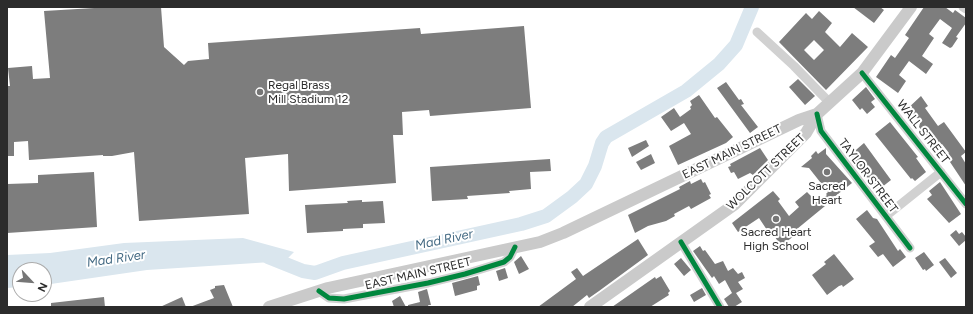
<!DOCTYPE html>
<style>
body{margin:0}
#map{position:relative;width:973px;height:314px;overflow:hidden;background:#fff;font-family:Figtree,sans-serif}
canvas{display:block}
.frame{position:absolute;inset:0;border:8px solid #2c2c2c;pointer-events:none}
.north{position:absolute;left:12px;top:262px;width:40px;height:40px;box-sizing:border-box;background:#fff;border:1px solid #ababab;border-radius:50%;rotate:116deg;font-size:11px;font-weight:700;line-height:16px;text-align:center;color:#2c2c2c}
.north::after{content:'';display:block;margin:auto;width:14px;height:18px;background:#767676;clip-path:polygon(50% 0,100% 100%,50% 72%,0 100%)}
</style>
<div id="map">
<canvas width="973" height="314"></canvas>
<div class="frame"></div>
<div class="north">N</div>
</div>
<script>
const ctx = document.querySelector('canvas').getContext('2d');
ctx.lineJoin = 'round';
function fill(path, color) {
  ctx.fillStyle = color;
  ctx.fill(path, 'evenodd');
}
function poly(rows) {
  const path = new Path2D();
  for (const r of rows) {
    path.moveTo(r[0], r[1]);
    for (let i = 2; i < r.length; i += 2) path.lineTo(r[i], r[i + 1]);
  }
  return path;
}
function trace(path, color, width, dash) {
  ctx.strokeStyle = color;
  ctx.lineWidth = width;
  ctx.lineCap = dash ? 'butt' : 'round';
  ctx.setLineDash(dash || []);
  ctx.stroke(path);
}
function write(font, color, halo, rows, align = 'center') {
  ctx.font = font + ' Figtree,sans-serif';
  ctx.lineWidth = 4;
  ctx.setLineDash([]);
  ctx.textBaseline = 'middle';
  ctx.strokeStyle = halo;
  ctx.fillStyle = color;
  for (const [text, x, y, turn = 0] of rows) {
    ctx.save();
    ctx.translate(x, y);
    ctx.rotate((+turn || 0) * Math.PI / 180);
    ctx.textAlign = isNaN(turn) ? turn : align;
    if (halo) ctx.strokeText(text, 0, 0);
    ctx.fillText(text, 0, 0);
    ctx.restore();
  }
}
fill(poly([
 [243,238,294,252,287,259,284,266,271,262,147,270,44,285,44,270,20,270,20,287,7,288,7,255,50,253,124,243]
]), '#dae6ee');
trace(poly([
 [268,257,303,271,315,273,343,263,521,224,546,216,572,197,586,184,595,166,602,143,606,137,686,91,719,64,736,45,752,7]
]), '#dae6ee', 14);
fill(poly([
 [111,7,161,7,164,47,184,65,188,61,209,59,208,43,420,28,421,34,524,26,531,108,430,116,429,110,402,112,403,135,393,135,396,183,289,191,288,154,245,158,249,214,139,221,134,152,112,156,103,156,103,155,29,160,28,141,14,142,14,156,7,156,7,86,10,86,8,68,32,66,33,79,50,78,44,11],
 [853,7,880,7,884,10,874,23],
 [924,7,945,7,953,13,955,10,966,18,966,23,956,37,958,38,952,47,950,48,942,43,952,28,940,19,929,34,934,38,922,56,933,64,926,74,909,61,899,75,906,81,898,93,876,77,891,55,895,58,909,38,905,35],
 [819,11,832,23,825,32,840,47,852,33,868,47,826,90,779,42,806,13,812,19],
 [814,40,824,50,814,60,804,50],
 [798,79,815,96,805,105,789,87],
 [726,82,739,100,741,99,744,104,741,105,758,127,750,133,717,88],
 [866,87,875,99,871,102,875,107,867,114,862,108,860,110,852,100],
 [699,95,715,118,717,117,733,137,726,143,678,165,669,146,691,134,684,123,671,131,661,117,674,108,680,117,691,109,690,107,692,105,690,101],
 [921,96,928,106,925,108,938,126,944,122,966,152,961,156,966,164,966,186,946,156,949,153,942,144,936,149,919,127,921,119,912,117,906,110],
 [890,122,918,157,916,158,926,172,915,181,912,178,911,179,875,134],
 [646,140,649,146,632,157,628,148],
 [864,143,891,180,877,191,850,155],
 [760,148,768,160,753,175,750,173,738,179,734,172,731,173,728,167,731,166,730,164],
 [826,148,826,154,852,183,824,205,825,206,797,229,799,232,781,246,773,234,771,236,759,218,738,232,732,223,773,191,780,199,778,201,789,216,799,207,795,202,807,192,818,203,827,195,826,194,828,192,809,168,801,167,812,158,811,156,816,151,818,154],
 [651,154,655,163,641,170,636,162],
 [550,159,551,171,530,172,531,189,509,191,510,193,467,196,468,199,432,201,430,167],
 [94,172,97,227,7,233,7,184,38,183,38,175],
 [701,179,703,183,705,182,711,194,709,195,711,198,691,209,689,206,674,214,675,216,666,221,648,226,635,233,628,215,680,189,679,187,690,181,691,184],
 [940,182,961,214,949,223,927,199,932,195,929,191],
 [362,200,362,202,383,201,385,223,363,224,363,228,343,229,343,231,307,233,305,205,348,203,347,201],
 [867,210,873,218,877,219,898,251,900,249,906,257,893,267,883,254,878,257,869,246,875,242,856,219],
 [956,230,959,234,962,232,966,237,966,240,959,246,950,235],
 [638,239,648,255,599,291,589,298,587,295,572,307,538,307,576,279,571,272,577,268,583,276],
 [700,246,703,251,705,250,715,264,723,261,728,271,733,268,738,274,742,272,745,278,738,282,743,289,736,293,742,302,734,307,729,307,724,299,732,293,725,280,719,284,714,276,712,278,693,251],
 [924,252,934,265,926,271,925,269,923,270,915,258],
 [834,254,854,279,843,287,842,285,839,286,827,295,812,275,826,264,824,262],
 [521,256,529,269,519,274,514,262],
 [681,258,691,270,684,276,674,264],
 [945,258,957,273,951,278,939,262],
 [505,268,508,278,499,281,496,271],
 [478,276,480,285,477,286,477,290,455,296,452,283],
 [661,276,670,291,668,293,669,295,650,307,612,307,655,277,656,279],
 [224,285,233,307,190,307,214,298,210,290,215,288,215,286],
 [702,288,706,295,694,302,690,295],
 [427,289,431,305,428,305,429,307,408,307,408,305,420,302,418,292],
 [400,296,406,307,394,307,392,301],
 [104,297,105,307,51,307,51,303],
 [182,297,186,307,160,307]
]), '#7d7d7d');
trace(poly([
 [963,7,966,9],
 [757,32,794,66,830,103],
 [862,73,966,204],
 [817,114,821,131,910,248],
 [886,216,941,172],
 [681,242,720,307],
 [319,291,329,298,344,299,428,283,465,274,504,262,510,257,515,247]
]), '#d1d1d1', 9);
trace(poly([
 [269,307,328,288,540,242,563,233,799,120,817,114,862,73,911,7],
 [590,307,735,204,806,133,817,114]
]), '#cacaca', 12);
trace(poly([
 [862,73,966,204],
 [817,114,821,131,910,248],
 [681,242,720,307],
 [319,291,329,298,344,299,428,283,465,274,504,262,510,257,515,247]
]), '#00873e', 5);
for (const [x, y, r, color] of [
 [260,92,4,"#767676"],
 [827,172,4,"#767676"],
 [776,219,4,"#767676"]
]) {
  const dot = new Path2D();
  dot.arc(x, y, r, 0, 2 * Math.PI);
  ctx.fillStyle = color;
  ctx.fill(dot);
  trace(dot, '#fff', 1.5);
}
write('12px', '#2c2c2c', '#fff', [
 ["Regal Brass",268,85,"left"],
 ["Mill Stadium 12",268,99,"left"],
 ["Sacred",827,186],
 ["Heart",827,200],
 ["Sacred Heart",776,232],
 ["High School",776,246]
]);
write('12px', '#2c2c2c', '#fff', [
 ["WALL STREET",923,132,52],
 ["EAST MAIN STREET",732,152,-26],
 ["WOLCOTT STREET",766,172,-44],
 ["TAYLOR STREET",868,176,53],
 ["EAST MAIN STREET",418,274,-13]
]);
write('italic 13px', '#456b84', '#fff', [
 ["Mad River",444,240,-12],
 ["Mad River",116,259,-8]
]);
</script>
